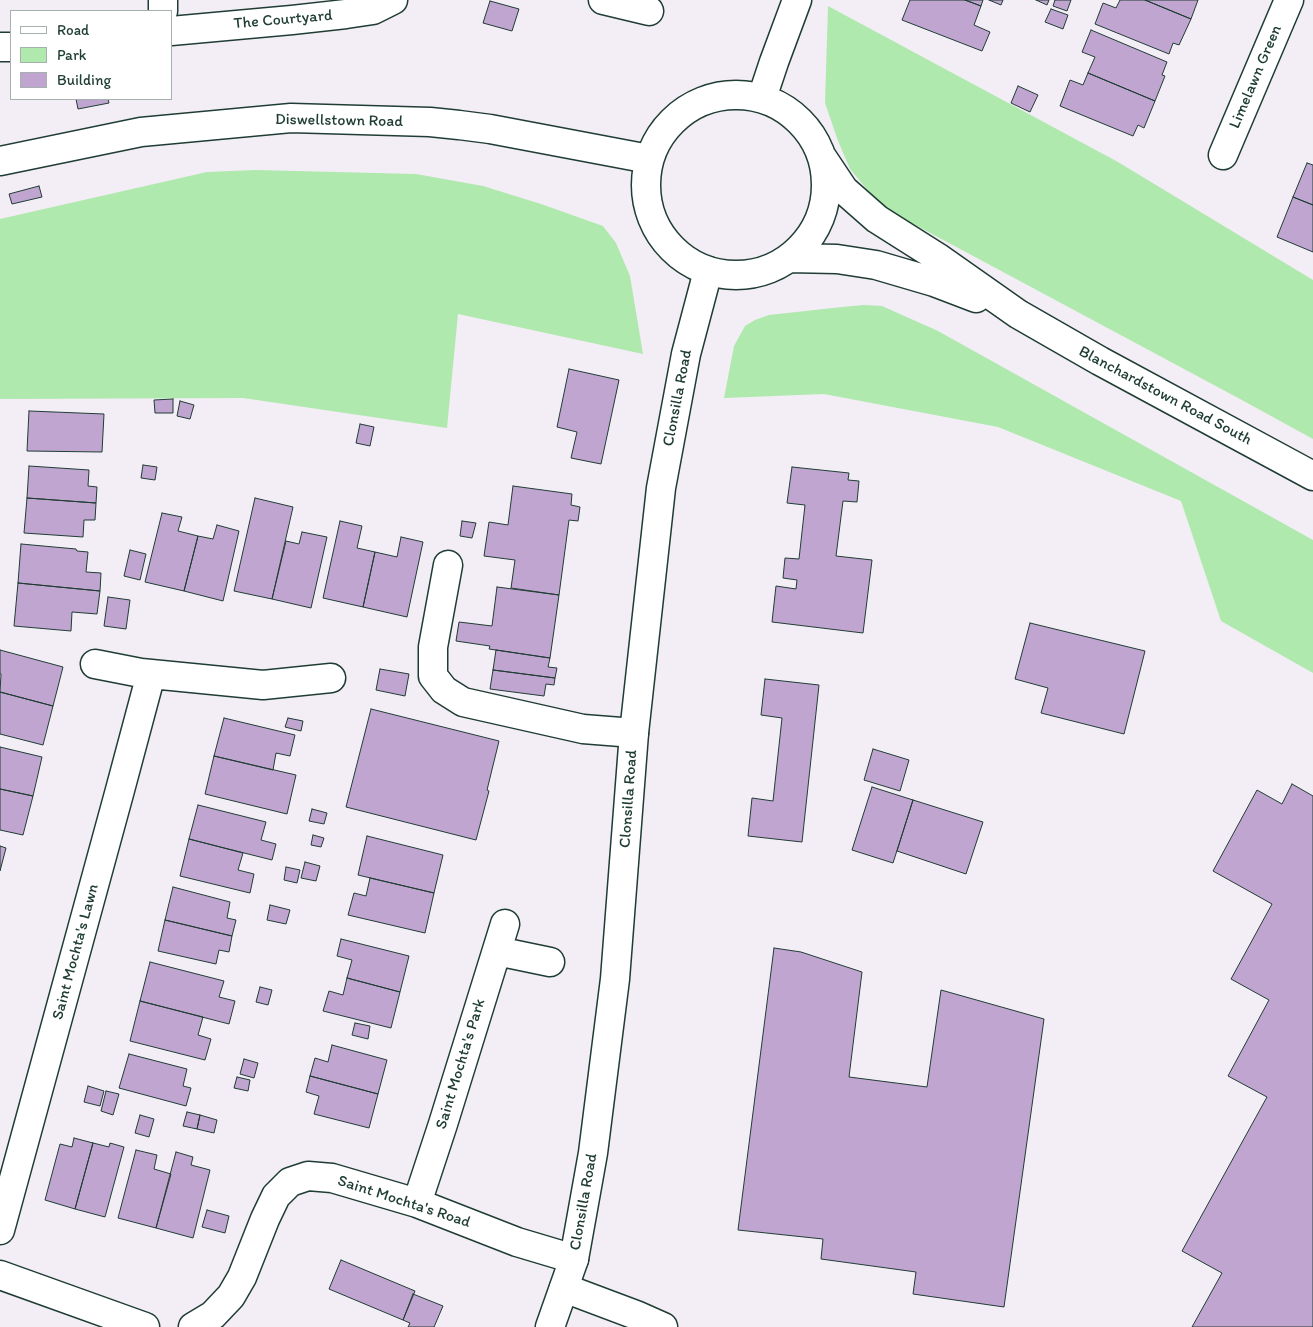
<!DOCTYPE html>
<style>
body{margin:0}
#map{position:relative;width:1313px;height:1327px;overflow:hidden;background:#f3edf6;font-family:Itim,sans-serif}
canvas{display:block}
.legend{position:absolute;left:10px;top:10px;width:162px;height:90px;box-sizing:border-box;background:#fff;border:1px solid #a5b1ae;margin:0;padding:6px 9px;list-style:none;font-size:15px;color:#1f3d34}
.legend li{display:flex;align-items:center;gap:10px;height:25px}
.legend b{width:25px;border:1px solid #a5b1ae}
</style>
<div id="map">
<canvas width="1313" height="1327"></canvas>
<ul class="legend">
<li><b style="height:6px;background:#fff"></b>Road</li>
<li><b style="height:14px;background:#afe9ae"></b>Park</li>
<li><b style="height:14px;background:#c1a5d1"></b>Building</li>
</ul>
</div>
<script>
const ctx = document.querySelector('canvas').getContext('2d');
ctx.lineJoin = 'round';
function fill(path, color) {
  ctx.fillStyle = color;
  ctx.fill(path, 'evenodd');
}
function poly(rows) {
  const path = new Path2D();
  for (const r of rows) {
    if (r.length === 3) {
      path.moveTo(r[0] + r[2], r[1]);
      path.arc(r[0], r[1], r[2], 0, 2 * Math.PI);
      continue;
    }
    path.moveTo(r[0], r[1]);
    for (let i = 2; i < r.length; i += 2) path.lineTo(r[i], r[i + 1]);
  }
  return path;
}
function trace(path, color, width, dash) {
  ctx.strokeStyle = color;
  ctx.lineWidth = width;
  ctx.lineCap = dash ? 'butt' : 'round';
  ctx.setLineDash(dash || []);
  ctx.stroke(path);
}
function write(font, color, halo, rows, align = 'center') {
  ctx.font = font + ' Itim,sans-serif';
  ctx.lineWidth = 5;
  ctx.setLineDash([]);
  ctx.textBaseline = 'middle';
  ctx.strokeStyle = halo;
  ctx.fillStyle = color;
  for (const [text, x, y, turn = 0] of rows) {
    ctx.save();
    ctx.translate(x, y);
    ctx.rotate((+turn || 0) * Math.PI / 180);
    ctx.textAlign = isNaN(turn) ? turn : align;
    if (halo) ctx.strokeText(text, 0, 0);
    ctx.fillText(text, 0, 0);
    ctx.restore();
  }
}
fill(poly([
 [828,6,1118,162,1313,280,1313,439,1240,399,893,213,870,193,850,169,838,141,825,103],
 [255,170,416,174,483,186,541,204,603,226,616,243,630,276,643,354,458,314,447,428,243,398,0,399,0,219,207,172],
 [864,305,882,306,938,331,1313,540,1313,673,1221,621,1181,501,998,427,824,394,724,398,734,346,745,326,755,320,769,315,842,307]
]), '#afe9ae');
const building = poly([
 [910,0,965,0,981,6,974,25,990,32,982,51,902,20,910,0],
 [965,0,983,0,981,6,965,0],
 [989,0,1003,0,1001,5,989,0],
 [1036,0,1049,0,1047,5,1036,0],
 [1055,0,1071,0,1067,11,1053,6,1055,0],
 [1120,0,1145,0,1191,19,1179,45,1173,43,1169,54,1095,24,1103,3,1116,8,1120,0],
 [1145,0,1198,0,1191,19,1145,0],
 [490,1,519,9,512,31,483,23,490,1],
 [1051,9,1068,15,1063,29,1045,22,1051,9],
 [1091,30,1167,62,1162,75,1165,76,1155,101,1088,73,1095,57,1082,52,1091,30],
 [1088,73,1155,101,1144,128,1138,125,1133,136,1060,106,1070,80,1083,85,1088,73],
 [1018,86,1038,95,1030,112,1011,103,1018,86],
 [76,99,108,99,109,103,78,109,76,99],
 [1307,163,1313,165,1313,205,1293,197,1307,163],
 [39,186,42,197,12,204,9,194,39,186],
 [1293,197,1313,205,1313,252,1277,237,1293,197],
 [569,369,619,380,601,464,571,458,577,432,557,427,569,369],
 [173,399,173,413,155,413,154,400,173,399],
 [180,401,194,405,190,419,177,416,180,401],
 [29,411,104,414,102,452,27,451,29,411],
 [360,424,374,427,370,446,356,443,360,424],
 [143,465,157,467,155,480,141,478,143,465],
 [29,466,89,470,88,486,97,487,96,503,27,498,29,466],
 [792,467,849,473,848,480,859,481,857,502,843,501,836,556,872,560,863,633,772,622,776,586,796,589,797,580,783,578,785,558,799,559,805,505,787,503,792,467],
 [513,486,572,494,571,505,580,507,578,521,569,520,559,595,511,588,515,560,484,556,489,522,508,525,513,486],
 [27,498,96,503,95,520,84,520,83,537,24,533,27,498],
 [255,498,293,507,272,599,234,591,255,498],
 [162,513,182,517,178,531,198,536,184,591,145,582,162,513],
 [340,521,362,526,357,548,375,552,363,607,323,598,340,521],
 [462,521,476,523,472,538,460,536,462,521],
 [217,525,239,531,223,601,184,591,198,536,213,539,217,525],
 [302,532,327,537,311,608,272,599,286,541,299,544,302,532],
 [401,537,423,542,407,617,363,607,375,552,397,557,401,537],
 [21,544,76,549,77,551,88,552,86,572,101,573,100,591,18,583,21,544],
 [130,550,146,554,140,580,124,576,130,550],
 [18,583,100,591,97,614,72,612,71,631,14,626,18,583],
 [497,587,559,595,550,658,489,649,490,646,456,641,459,622,492,626,497,587],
 [108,597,130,600,126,629,104,626,108,597],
 [1030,623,1145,651,1124,734,1041,713,1048,688,1015,679,1030,623],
 [0,650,63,667,53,706,0,692,1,674,0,674,0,650],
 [496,650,550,658,548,667,557,668,555,678,493,670,496,650],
 [380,669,409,674,405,696,376,690,380,669],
 [493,670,555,678,554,685,546,684,544,696,490,689,493,670],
 [765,679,819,685,802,842,748,836,752,798,773,801,782,718,761,715,765,679],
 [0,692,53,706,43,745,0,734,0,692],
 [371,709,499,741,487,790,489,791,476,840,346,807,371,709],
 [224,718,295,735,290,756,276,753,273,770,214,756,224,718],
 [288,718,303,721,301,731,285,727,288,718],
 [0,747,42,757,33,796,0,789,0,747],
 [873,749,909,760,900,791,864,780,873,749],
 [214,756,296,775,287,814,205,794,214,756],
 [1292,784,1313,796,1313,1327,1192,1327,1222,1273,1182,1251,1267,1097,1228,1076,1269,1000,1231,979,1272,904,1213,871,1257,790,1282,804,1292,784],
 [872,787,913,800,893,863,852,850,872,787],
 [0,789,33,796,23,835,0,830,0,789],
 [913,800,983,822,966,874,897,851,913,800],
 [198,805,266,822,261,840,276,844,272,860,189,839,198,805],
 [312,809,327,813,324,824,309,821,312,809],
 [313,835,324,838,321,847,311,845,313,835],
 [367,836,443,855,434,893,358,875,367,836],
 [189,839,243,853,238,870,254,874,250,893,180,876,189,839],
 [0,846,6,848,0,871,0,846],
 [305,862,320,866,316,881,301,878,305,862],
 [286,867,300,870,297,883,284,880,286,867],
 [370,878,434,893,425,933,348,915,354,893,366,896,370,878],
 [173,887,230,902,227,918,236,920,232,936,165,920,173,887],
 [270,905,290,910,286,924,267,920,270,905],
 [165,920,232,936,229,952,219,950,216,964,158,951,165,920],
 [341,939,409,956,400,992,347,978,352,960,337,956,341,939],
 [774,948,801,952,862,972,849,1077,927,1087,941,990,1044,1019,1004,1307,913,1294,916,1272,821,1259,823,1239,738,1230,774,948],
 [150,962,224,981,219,997,235,1001,229,1024,140,1001,150,962],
 [347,978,400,992,391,1028,323,1011,329,991,343,995,347,978],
 [260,987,272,990,268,1005,256,1002,260,987],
 [140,1001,203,1017,198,1035,211,1039,205,1060,130,1041,140,1001],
 [355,1023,370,1026,368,1039,352,1035,355,1023],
 [332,1045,387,1060,378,1094,310,1076,315,1058,328,1062,332,1045],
 [129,1054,187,1069,183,1086,191,1088,186,1106,119,1088,129,1054],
 [244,1059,258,1063,254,1078,240,1074,244,1059],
 [310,1076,378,1094,369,1128,314,1114,319,1096,306,1092,310,1076],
 [237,1077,250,1080,248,1091,234,1088,237,1077],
 [88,1086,104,1091,100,1106,84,1102,88,1086],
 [106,1091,119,1094,113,1115,101,1111,106,1091],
 [187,1112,200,1115,197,1129,183,1126,187,1112],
 [140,1115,154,1119,149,1137,135,1133,140,1115],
 [200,1115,217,1120,214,1133,197,1129,200,1115],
 [74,1138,93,1143,75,1209,45,1200,60,1144,72,1147,74,1138],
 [93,1143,109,1147,110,1143,124,1147,105,1217,75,1209,93,1143],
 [136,1150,157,1155,154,1169,171,1174,156,1228,118,1218,136,1150],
 [176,1152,193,1157,191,1165,210,1170,193,1238,156,1228,176,1152],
 [207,1210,229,1216,225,1233,202,1227,207,1210],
 [341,1260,415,1291,403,1320,329,1289,341,1260],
 [413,1294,443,1306,434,1327,408,1327,410,1323,403,1320,413,1294]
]);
fill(building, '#c1a5d1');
trace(building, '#1f3d34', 1);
const minor = poly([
 [603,0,649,11],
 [163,11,163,0],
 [171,31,292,20,346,14,373,10,393,0],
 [0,47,11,47],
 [1223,155,1289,0],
 [448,565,433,647,433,676,444,690,463,702,583,729,634,733],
 [95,664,141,673,263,685,331,678],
 [497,951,550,962],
 [417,1203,443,1124,505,924],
 [0,1230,120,790,151,674],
 [0,1275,145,1327],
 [564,1288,636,1315,663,1327],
 [193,1327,213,1315,231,1296,242,1277,265,1219,276,1196,290,1182,308,1176,332,1178,417,1203,517,1242,574,1259]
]);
const tertiary = poly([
 [0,161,141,132,291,118,430,122,459,125,490,129,649,159],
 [550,1327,574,1259,593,1153,615,979,634,733,661,488,686,354,708,271]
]);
const secondary = poly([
 [736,185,90],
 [762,98,774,62,797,0],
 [822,157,844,190,877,219,937,257,1018,314,1100,361,1313,476],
 [789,258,837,259,876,265,934,282,976,298]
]);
trace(minor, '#1f3d34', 31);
trace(tertiary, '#1f3d34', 31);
trace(secondary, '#1f3d34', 31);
trace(minor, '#fff', 28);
trace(tertiary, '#fff', 28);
trace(secondary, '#fff', 28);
write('16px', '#1f3d34', '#fff', [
 ["The Courtyard",283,20,-5],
 ["Limelawn Green",1256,77,-67],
 ["Diswellstown Road",339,121,1],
 ["Blanchardstown Road South",1165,396,28],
 ["Clonsilla Road",678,398,-79],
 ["Clonsilla Road",629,799,-86],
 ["Saint Mochta's Lawn",76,952,-75],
 ["Saint Mochta's Park",461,1064,-73],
 ["Saint Mochta's Road",404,1202,18],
 ["Clonsilla Road",584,1202,-80]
]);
</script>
